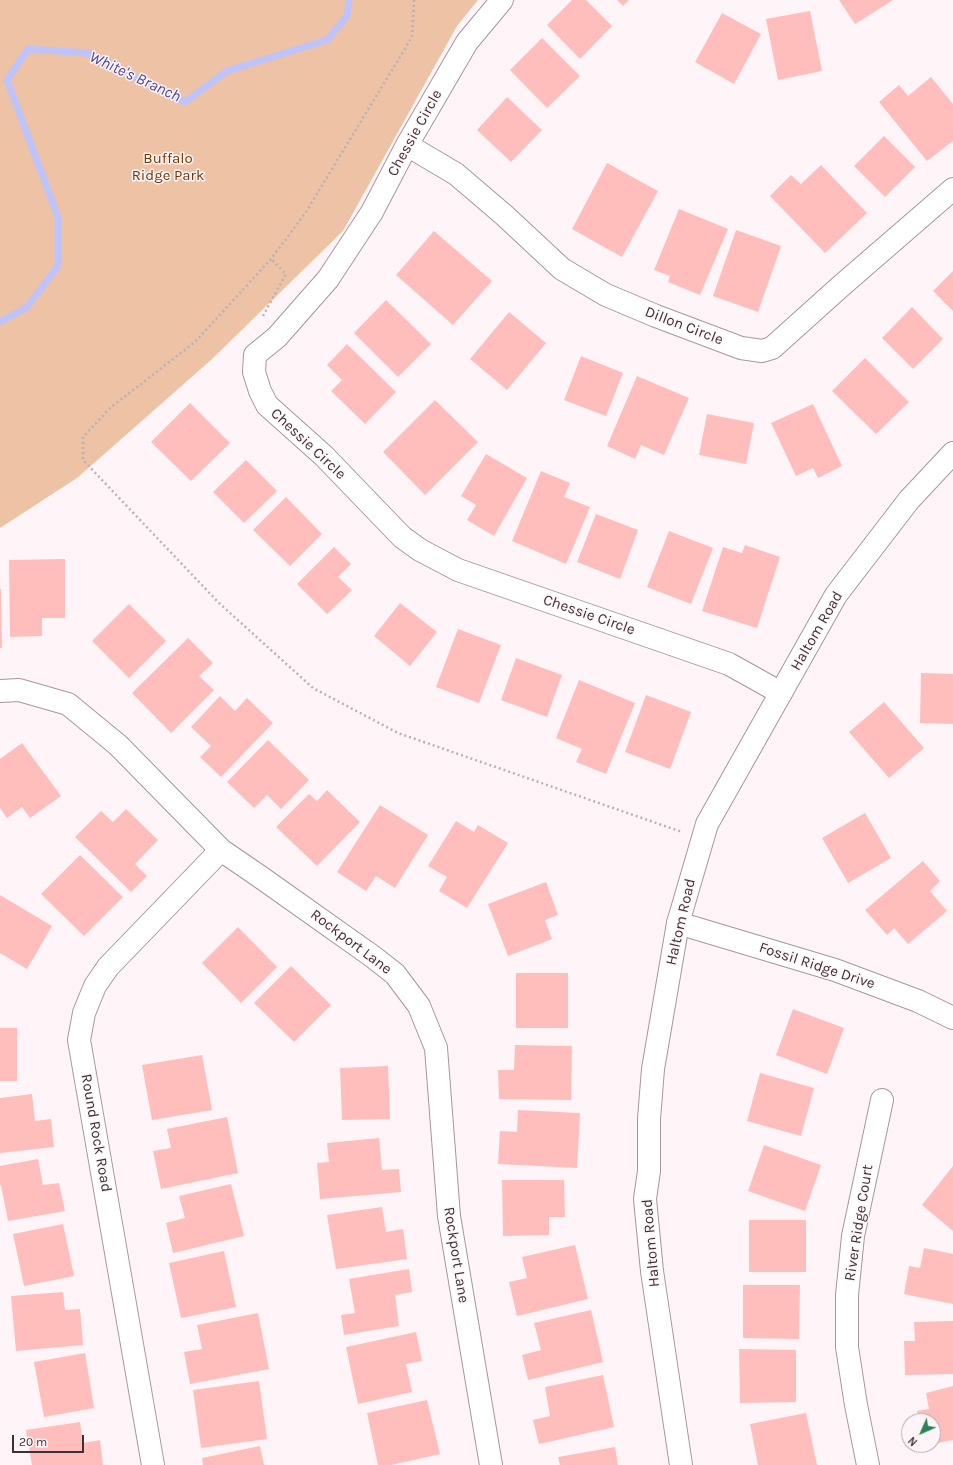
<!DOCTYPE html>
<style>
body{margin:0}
#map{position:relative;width:953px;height:1465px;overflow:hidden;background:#fff5f9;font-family:Karla,sans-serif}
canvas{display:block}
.north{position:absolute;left:901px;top:1413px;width:40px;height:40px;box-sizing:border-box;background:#fff5f9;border:1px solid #b1a7ab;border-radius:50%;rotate:225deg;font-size:11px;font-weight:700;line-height:16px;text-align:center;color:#3b3236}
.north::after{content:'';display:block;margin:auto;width:14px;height:18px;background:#2b8256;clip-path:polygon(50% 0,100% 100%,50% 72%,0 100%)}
.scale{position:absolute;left:12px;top:1435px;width:72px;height:18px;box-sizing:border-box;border:2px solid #3b3236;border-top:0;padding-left:5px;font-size:12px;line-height:14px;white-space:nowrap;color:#3b3236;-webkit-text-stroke:3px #fff5f9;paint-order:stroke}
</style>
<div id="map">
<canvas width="953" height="1465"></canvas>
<div class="north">N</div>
<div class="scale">20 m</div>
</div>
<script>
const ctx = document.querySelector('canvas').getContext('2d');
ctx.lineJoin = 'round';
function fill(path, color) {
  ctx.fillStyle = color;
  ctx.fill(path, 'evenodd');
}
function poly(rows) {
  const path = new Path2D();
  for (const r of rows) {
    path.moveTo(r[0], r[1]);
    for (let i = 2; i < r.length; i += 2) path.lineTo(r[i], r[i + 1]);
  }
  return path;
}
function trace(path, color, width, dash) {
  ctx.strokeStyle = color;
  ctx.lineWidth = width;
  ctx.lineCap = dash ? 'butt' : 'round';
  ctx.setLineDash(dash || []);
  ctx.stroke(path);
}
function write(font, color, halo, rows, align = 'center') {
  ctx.font = font + ' Karla,sans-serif';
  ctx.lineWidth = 3;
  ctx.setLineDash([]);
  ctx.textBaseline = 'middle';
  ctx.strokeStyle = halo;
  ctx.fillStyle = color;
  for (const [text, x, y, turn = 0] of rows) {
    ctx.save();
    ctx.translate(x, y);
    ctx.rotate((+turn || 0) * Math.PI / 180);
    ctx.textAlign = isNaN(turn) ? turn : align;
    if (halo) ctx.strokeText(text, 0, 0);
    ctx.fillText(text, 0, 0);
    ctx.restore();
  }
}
fill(poly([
 [0,0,478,0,457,26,343,231,211,360,77,478,0,528]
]), '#edc2a5');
trace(poly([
 [0,322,27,307,58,266,58,217,7,80,28,49,87,53,185,102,227,71,327,40,347,16,349,0]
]), '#bec3f9', 7);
fill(poly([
 [572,0,586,0,612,26,580,59,547,25],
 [617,0,629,0,623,6],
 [839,0,893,0,855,24],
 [810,11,822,71,778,80,766,19],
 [722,13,761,34,734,84,695,62],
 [542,38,580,76,547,108,510,70],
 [931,77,953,104,953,141,927,161,879,102,899,85,908,96],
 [507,97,542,130,511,162,477,130],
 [884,136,915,167,885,197,854,166],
 [607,163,658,191,622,257,572,229],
 [821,165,867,213,825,253,770,196,791,175,801,184],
 [679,209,728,229,700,295,668,282,670,276,654,270],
 [736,230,781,246,758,312,713,296],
 [434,231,492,281,453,325,396,275],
 [953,271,953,311,933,291],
 [386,300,431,344,398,377,354,333],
 [912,307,943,339,913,369,882,338],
 [509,312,546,343,507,390,470,359],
 [347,344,396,392,365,424,331,391,342,380,327,365],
 [581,356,623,373,606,416,564,400],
 [865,358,909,402,876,434,832,391],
 [637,376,689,398,664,455,641,445,635,459,607,446],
 [435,400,478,442,425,495,383,452],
 [190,403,230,443,191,481,151,442],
 [813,404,842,466,818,478,813,468,796,476,771,423],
 [707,414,754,423,746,464,699,455],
 [486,454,527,478,494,536,467,520,476,505,461,496],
 [246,460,277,491,244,523,213,492],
 [541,471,570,483,564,497,590,507,566,564,512,541],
 [286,497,322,534,290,566,253,530],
 [596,514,638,530,620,579,577,562],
 [669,531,713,548,691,604,647,587],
 [745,545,780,557,757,628,702,611,723,547,742,553],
 [334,547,351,564,338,577,352,590,327,614,297,584],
 [65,559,65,618,42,618,42,636,10,637,9,560],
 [0,589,1,589,2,648,0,648],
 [400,603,437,632,410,666,374,636],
 [129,604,166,641,129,678,92,641],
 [458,629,501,645,479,703,436,687],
 [188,638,213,663,199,676,214,690,171,733,132,693],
 [516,658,562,675,547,717,501,700],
 [921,673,953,674,953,724,920,723],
 [579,680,635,703,606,774,576,762,582,749,556,738],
 [646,695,691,712,670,769,625,752],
 [220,696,235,711,247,698,273,723,221,777,200,757,211,746,191,727],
 [884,702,924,748,889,778,849,732],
 [268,740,309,780,281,809,267,795,254,808,227,782],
 [22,743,61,796,30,818,22,807,7,818,0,808,0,759],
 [327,790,360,822,317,866,276,827,309,794,317,801],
 [380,805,428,835,395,888,376,876,366,891,337,872],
 [126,809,158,840,135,864,147,876,131,892,75,837,101,811,113,822],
 [865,813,891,858,848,883,822,838],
 [456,821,474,832,478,825,508,843,467,908,439,891,447,877,428,866],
 [80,855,123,897,84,936,41,894],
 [923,861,940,881,930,891,947,911,908,944,894,928,887,935,865,910],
 [546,882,558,915,545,920,552,939,508,956,488,904],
 [0,895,52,926,27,969,0,953],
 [238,927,277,967,241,1003,202,963],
 [291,966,331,1005,294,1042,254,1003],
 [516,973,568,973,568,1028,516,1028],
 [793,1009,844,1028,827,1074,776,1055],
 [0,1028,17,1028,17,1081,0,1081],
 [515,1045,572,1046,571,1100,499,1099,498,1070,514,1070],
 [202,1055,212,1110,152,1120,142,1065],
 [388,1066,390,1119,342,1120,340,1068],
 [760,1073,814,1088,801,1136,747,1121],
 [32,1094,35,1121,51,1119,54,1147,0,1153,0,1098],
 [518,1110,580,1113,577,1168,498,1164,500,1131,517,1132],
 [227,1117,238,1173,161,1189,153,1151,171,1148,167,1129],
 [379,1138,382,1170,399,1169,401,1192,320,1199,317,1163,329,1162,327,1143],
 [764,1145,821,1165,805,1211,748,1191],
 [38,1159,43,1185,59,1183,65,1211,8,1221,1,1185,0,1186,0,1166],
 [953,1166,953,1231,922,1205],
 [502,1180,564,1180,565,1217,549,1217,549,1235,503,1236],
 [231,1184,244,1236,173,1253,166,1223,185,1218,179,1196],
 [382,1207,386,1232,403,1229,407,1259,336,1269,327,1215],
 [749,1220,806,1220,806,1272,749,1272],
 [63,1224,74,1276,24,1286,13,1234],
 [575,1245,588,1299,517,1316,509,1282,527,1278,522,1257],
 [924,1248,953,1254,953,1304,904,1294,909,1266,920,1268],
 [224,1251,236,1307,181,1318,169,1263],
 [409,1269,412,1292,395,1295,399,1326,344,1335,341,1315,355,1313,349,1279],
 [743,1285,800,1285,799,1339,743,1338],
 [63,1292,65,1310,80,1309,83,1345,16,1351,11,1296],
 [591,1310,603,1362,528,1380,522,1355,541,1350,534,1323],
 [258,1313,269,1369,190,1384,184,1352,202,1349,197,1325],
 [953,1321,953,1374,905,1375,904,1341,915,1341,914,1322],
 [416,1332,422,1361,406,1364,412,1392,358,1404,346,1347],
 [739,1349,796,1350,796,1402,740,1403],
 [85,1353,94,1408,44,1417,34,1362],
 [603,1375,614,1427,539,1444,533,1420,550,1416,545,1387],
 [259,1381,267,1439,201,1448,193,1390],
 [953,1386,953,1440,933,1444,933,1421,919,1421,917,1411,929,1409,926,1393],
 [427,1400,440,1454,391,1465,378,1465,367,1413],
 [806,1413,817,1465,758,1465,750,1424],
 [80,1422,83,1443,100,1440,103,1465,32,1465,26,1430],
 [260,1446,264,1465,203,1465,202,1458],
 [615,1447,618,1465,560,1465,558,1457]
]), '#ffbebb');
const minor = poly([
 [502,0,467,42,407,145,372,212,328,279,277,337,255,355,254,372,260,391,267,405,324,456,402,537,420,550,458,570,729,664,781,693],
 [407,145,456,174,504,215,562,269,606,295,656,316,741,348,762,351,772,348,841,286,953,189],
 [0,691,19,690,68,704,118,745,221,850,259,876,372,956,395,974,419,1006,436,1048,449,1216,491,1465],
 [678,923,835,970,918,1001,953,1018],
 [153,1465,79,1040,84,1013,95,986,108,967,221,850],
 [868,1465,856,1405,847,1347,847,1295,853,1236,882,1100]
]);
const major = poly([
 [681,1465,652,1271,645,1199,649,1171,649,1119,653,1069,678,923,707,824,836,595,909,500,953,453]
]);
trace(minor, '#aa949e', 24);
trace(major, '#aa949e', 24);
trace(poly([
 [414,0,412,37,306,212,271,259,195,342,110,408,83,437,83,460,219,603,313,688,398,733,682,832],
 [263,316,286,274,271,259]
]), '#bbb1b5', 2.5, [2, 3]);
trace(minor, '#fff', 22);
trace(major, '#fff', 22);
write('15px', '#3b3236', '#fff5f9', [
 ["Chessie Circle",415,133,-61],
 ["Dillon Circle",684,326,21],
 ["Chessie Circle",308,444,43],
 ["Chessie Circle",589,615,19],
 ["Haltom Road",817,631,-60],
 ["Haltom Road",681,922,-77],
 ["Rockport Lane",351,942,37],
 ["Fossil Ridge Drive",817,966,18],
 ["Round Rock Road",96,1133,80],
 ["River Ridge Court",859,1223,-81],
 ["Haltom Road",651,1243,-95],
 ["Rockport Lane",456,1255,81]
]);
write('15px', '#6f3600', '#fff5f9', [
 ["Buffalo",168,159],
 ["Ridge Park",168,176]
]);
write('italic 16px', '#484896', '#fff5f9', [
 ["White's Branch",135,77,25]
]);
</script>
